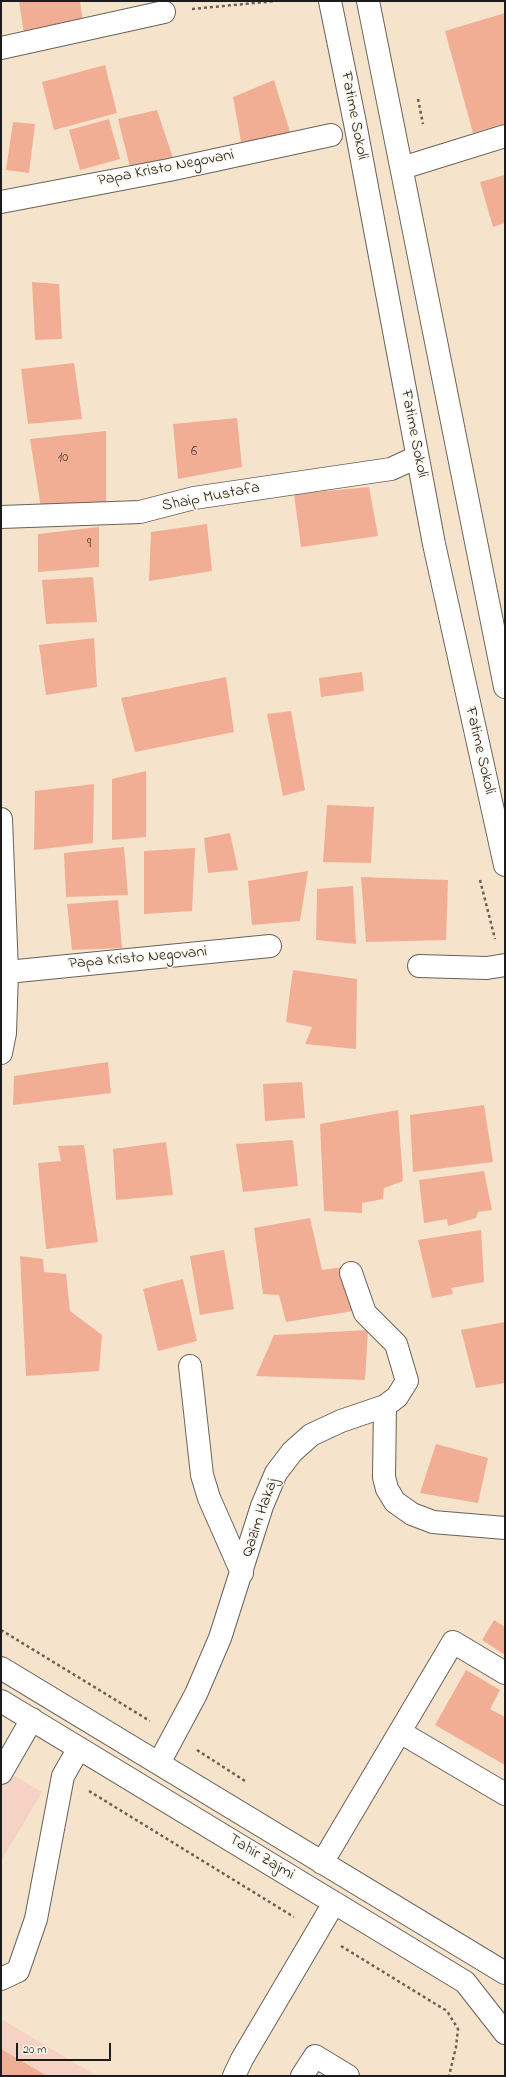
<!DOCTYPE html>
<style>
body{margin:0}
#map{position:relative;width:506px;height:2077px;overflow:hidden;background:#f5e4cb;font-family:"Indie Flower",sans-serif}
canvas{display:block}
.frame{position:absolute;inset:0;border:2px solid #1c1c1c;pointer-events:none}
.scale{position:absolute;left:16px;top:2043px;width:95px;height:18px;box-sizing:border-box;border:2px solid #1c1c1c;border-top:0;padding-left:5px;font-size:12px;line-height:14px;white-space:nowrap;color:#1c1c1c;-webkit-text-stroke:3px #fbf7ec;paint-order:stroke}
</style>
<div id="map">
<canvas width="506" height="2077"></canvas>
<div class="frame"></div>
<div class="scale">20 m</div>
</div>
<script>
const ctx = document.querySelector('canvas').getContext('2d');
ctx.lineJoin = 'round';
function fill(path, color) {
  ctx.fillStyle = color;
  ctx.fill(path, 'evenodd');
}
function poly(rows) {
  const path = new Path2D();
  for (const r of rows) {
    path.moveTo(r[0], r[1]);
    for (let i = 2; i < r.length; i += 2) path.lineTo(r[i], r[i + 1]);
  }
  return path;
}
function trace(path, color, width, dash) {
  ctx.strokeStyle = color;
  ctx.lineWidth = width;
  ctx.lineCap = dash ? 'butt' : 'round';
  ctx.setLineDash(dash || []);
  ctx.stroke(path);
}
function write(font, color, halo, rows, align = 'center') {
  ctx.font = font + ' "Indie Flower",sans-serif';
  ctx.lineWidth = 3;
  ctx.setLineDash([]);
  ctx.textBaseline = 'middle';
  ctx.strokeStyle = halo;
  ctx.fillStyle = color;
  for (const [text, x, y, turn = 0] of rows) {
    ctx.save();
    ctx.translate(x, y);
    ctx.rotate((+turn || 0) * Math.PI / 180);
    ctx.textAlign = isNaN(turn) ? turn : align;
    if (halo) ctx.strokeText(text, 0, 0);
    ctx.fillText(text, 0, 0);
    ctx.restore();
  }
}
fill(poly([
 [1,1768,42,1792,1,1861],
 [1,2019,97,2076,1,2076]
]), '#f6d2c4');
fill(poly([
 [19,1,80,1,83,23,24,34],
 [505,13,505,123,473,133,445,31],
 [105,65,117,113,54,130,42,82],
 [274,80,290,132,242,147,233,97],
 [157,110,173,158,130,167,118,119],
 [109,119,120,159,80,170,69,130],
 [13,122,35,124,29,173,6,170],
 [505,175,505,223,493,227,480,182],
 [32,282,59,284,62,339,35,340],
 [74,363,82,419,28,424,21,369],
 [237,418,242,467,178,479,173,424],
 [106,431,106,502,41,508,30,439],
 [369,487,378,536,301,547,294,494],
 [207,524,212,571,149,581,151,532],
 [99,527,99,567,38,572,38,534],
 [93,577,97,622,46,624,42,580],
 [94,638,97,687,46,695,39,645],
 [362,672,364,691,321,697,319,678],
 [226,677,234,732,135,752,121,698],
 [291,711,305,790,283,796,267,714],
 [146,771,146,837,112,840,112,779],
 [94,784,93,843,34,850,35,791],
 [327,805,374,807,371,863,323,862],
 [230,833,238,870,208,873,204,838],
 [124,847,128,895,66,897,64,853],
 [195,848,192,911,144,914,144,851],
 [308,871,300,921,252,925,248,881],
 [361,877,448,880,446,940,366,942],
 [353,886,356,944,316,940,317,889],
 [118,900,122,948,72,950,67,904],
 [293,970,357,979,356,1049,305,1044,312,1027,286,1022],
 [108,1062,111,1093,13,1105,14,1076],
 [302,1082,305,1118,265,1121,263,1084],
 [484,1105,493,1162,413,1172,410,1115],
 [398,1110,403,1181,384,1188,383,1199,362,1203,362,1213,324,1211,320,1124],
 [293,1140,298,1186,243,1192,236,1144],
 [166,1142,173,1195,116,1200,113,1149],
 [84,1145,98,1242,46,1249,38,1163,61,1161,58,1146],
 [484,1171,492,1210,478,1212,476,1218,448,1226,447,1219,424,1223,419,1180],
 [310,1218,322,1270,343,1267,353,1311,286,1322,279,1295,263,1294,254,1228],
 [481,1230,484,1282,451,1288,453,1294,432,1298,418,1240],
 [224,1250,234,1309,200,1315,190,1256],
 [20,1256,43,1259,44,1272,66,1274,70,1311,102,1335,99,1371,26,1376],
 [183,1279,197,1341,158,1351,143,1289],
 [505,1322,505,1383,476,1388,461,1330],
 [368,1330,365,1380,256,1376,274,1335],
 [436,1444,488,1458,478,1503,420,1493],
 [494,1620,505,1627,505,1655,482,1640],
 [466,1670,500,1690,490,1709,505,1717,505,1765,435,1725],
 [1,2049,47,2076,1,2076]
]), '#f1ae94');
const minor = poly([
 [330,1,355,123,434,544,505,865],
 [368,1,505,687],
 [1,48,164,12],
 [402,168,505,136],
 [1,202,169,170,331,135],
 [1,517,140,512,194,498,391,469,417,457],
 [1,819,7,972,5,1033,1,1053],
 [419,966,487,968,505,965],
 [7,972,270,946],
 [190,1366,202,1475,209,1498,242,1573],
 [385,1406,384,1477,387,1489,395,1502,412,1514,433,1522,505,1528],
 [1,1668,505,1973],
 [1,1701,465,1982,505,2033],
 [400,1732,505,1794],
 [159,1763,196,1694,220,1638,262,1506,276,1473,292,1452,311,1435,341,1421,385,1406,397,1397,407,1381,396,1344,365,1313,351,1273],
 [1,1773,32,1719],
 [322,1863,453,1642,505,1673],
 [1,1979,18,1971,36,1919,63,1776,79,1748],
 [234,2076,242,2059,334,1903],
 [302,2076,315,2056,348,2076]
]);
trace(minor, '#686259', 24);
trace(poly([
 [192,9,276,1],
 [418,99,423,124],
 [480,880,495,939],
 [1,1630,150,1721],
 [197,1750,245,1781],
 [89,1791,294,1917],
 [341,1946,447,2011,458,2029,456,2047,449,2076]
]), '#686259', 2.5, [3, 3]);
trace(minor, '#fff', 22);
write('14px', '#51403a', null, [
 ["6",194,453],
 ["10",63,459],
 ["9",89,545]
]);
write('16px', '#1c1c1c', '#fbf7ec', [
 ["Fatime Sokoli",353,116,79],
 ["Papa Kristo Negovani",166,169,-11],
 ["Fatime Sokoli",413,434,79],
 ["Shaip Mustafa",211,498,-11],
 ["Fatime Sokoli",479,751,77],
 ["Papa Kristo Negovani",138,959,-5],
 ["Qazim Hakaj",261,1518,-71],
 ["Tahir Zajmi",261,1858,31]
]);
</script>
